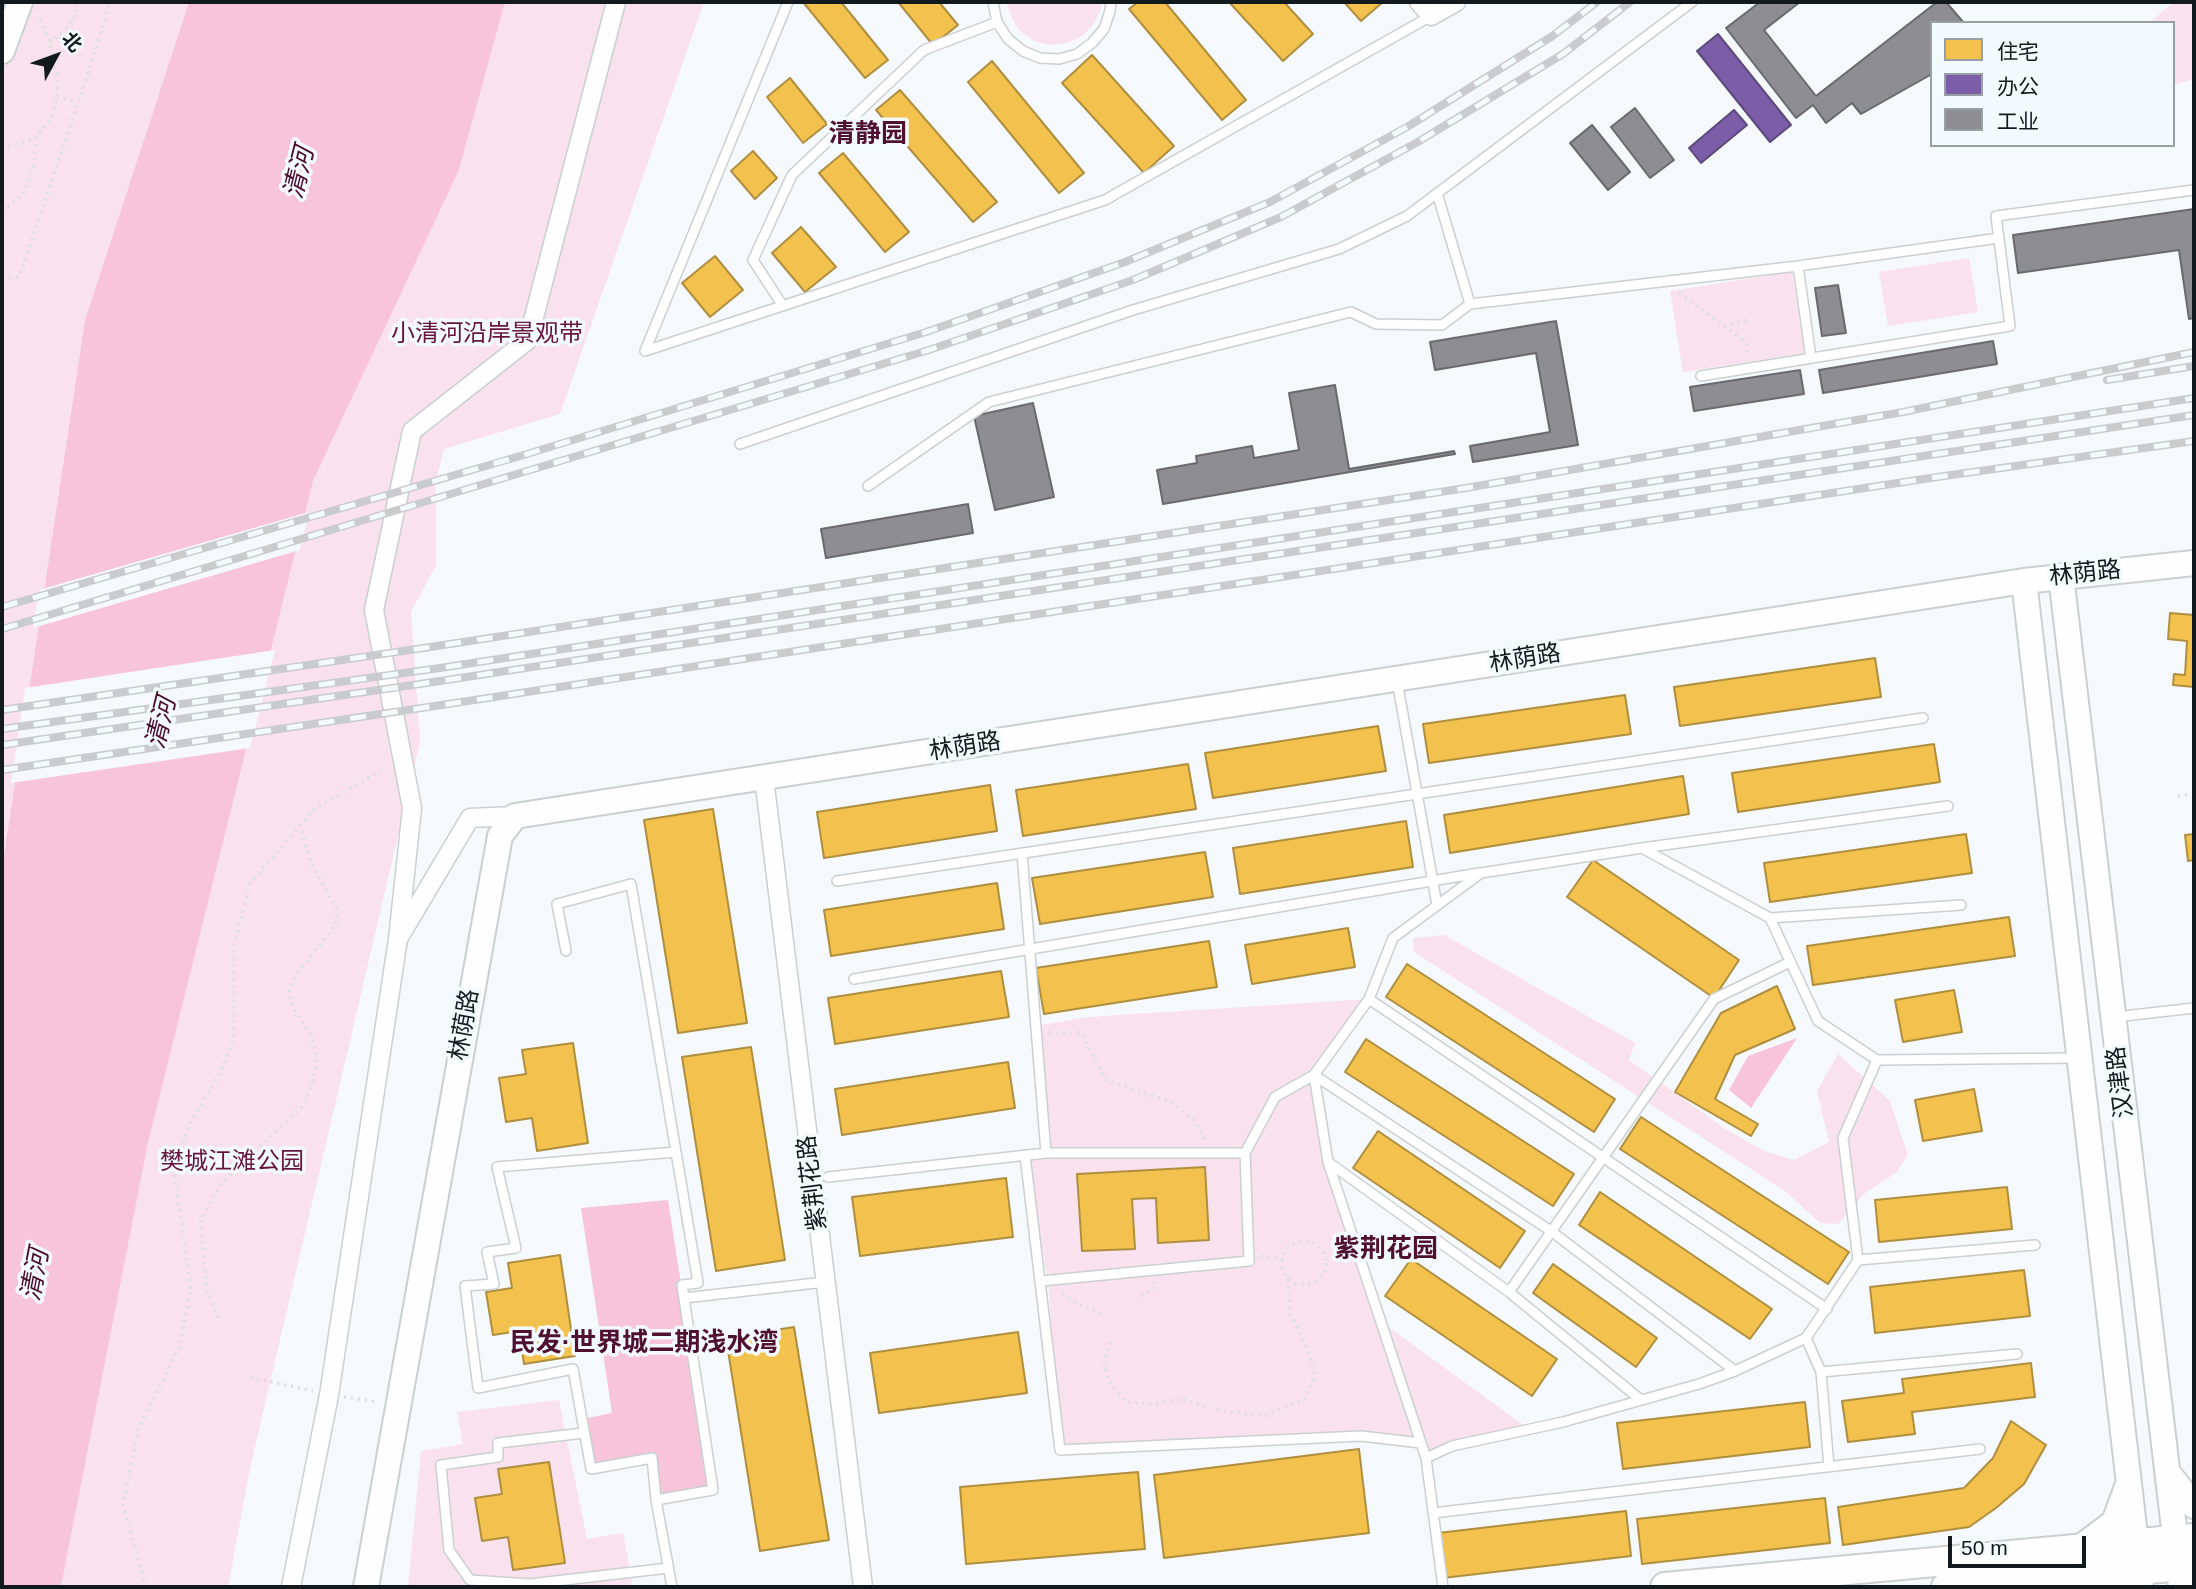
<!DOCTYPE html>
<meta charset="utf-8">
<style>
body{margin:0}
#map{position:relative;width:2196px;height:1589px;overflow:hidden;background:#f5f9fb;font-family:Arial,"Noto Sans SC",sans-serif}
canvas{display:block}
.frame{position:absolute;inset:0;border:4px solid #121a1d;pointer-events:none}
.legend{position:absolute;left:1930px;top:21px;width:245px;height:126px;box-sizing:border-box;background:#f2fafe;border:2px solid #98a0a4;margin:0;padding:9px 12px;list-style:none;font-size:21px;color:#121a1d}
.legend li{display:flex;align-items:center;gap:14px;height:35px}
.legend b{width:35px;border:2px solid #98a0a4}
.north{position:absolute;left:21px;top:21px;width:70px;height:70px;-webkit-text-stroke:5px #f2fafe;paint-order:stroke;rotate:49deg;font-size:19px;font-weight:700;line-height:28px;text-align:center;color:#121a1d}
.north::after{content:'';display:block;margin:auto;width:24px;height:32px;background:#121a1d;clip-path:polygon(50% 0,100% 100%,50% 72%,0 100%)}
.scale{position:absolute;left:1948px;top:1536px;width:138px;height:32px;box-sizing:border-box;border:4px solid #121a1d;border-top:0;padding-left:9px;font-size:21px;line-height:24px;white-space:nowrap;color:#121a1d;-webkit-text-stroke:5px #f2fafe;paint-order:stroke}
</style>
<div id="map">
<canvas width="2196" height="1589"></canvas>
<div class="frame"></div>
<ul class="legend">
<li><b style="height:19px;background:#f2c14e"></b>住宅</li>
<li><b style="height:19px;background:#7b5ea7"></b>办公</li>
<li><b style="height:19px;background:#8d8d92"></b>工业</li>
</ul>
<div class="north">北</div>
<div class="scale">50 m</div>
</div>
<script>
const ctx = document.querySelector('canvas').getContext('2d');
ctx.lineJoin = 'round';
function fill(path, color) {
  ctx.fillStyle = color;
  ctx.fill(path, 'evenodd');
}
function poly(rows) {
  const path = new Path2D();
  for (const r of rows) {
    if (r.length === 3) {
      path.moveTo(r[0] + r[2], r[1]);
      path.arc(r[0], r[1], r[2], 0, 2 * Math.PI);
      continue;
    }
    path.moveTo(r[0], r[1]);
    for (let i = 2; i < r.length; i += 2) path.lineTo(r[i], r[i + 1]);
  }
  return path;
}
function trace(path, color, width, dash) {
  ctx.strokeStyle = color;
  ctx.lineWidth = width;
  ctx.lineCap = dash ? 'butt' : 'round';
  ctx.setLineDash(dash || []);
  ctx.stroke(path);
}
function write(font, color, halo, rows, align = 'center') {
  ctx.font = font + ' Arial,"Noto Sans SC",sans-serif';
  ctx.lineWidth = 7;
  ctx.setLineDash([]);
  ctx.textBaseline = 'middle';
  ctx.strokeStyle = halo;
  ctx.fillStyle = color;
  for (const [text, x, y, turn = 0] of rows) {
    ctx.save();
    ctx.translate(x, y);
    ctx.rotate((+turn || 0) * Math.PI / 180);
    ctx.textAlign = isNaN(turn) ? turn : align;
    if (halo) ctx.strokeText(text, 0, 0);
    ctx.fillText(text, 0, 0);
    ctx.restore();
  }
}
fill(poly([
 [20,2,189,2,85,320,2,868,2,51],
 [505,2,704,2,560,414,444,449,436,481,436,565,411,612,420,742,250,1468,228,1587,61,1587,148,1143,313,481,459,170],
 [1007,2,1101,2,1101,9,1094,24,1082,36,1067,43,1050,45,1034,41,1020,31,1012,19],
 [2174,2,2194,2,2194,79,2173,85,2173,23,2149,23],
 [1969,258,1978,312,1888,326,1879,272],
 [1792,272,1805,353,1683,372,1670,291],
 [1444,935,1635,1043,1629,1060,1724,1128,1764,1151,1794,1160,1829,1142,1817,1091,1838,1054,1890,1101,1908,1155,1897,1172,1864,1194,1838,1224,1820,1223,1785,1191,1414,952,1413,938],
 [1369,999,1314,1075,1328,1162,1380,1321,1529,1429,1452,1446,1426,1458,1411,1442,1361,1436,1060,1450,1048,1280,1025,1156,1045,1153,1036,1026,1088,1017],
 [559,1400,587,1539,623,1533,633,1587,408,1587,421,1451,463,1444,457,1412]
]), '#f9e2ed');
fill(poly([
 [189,2,505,2,459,170,313,481,148,1143,61,1587,2,1587,2,868,85,320],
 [1797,1038,1751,1108,1729,1090,1748,1056],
 [668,1200,713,1490,656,1500,652,1459,591,1469,582,1419,612,1413,581,1208]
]), '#f7c4da');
fill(poly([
 [309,512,300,550,33,628,39,590],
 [275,650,250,748,11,783,25,688]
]), '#f5f9fb');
const homes = poly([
 [803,2,841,2,888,60,865,78,803,2],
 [898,2,939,2,958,25,933,45,898,2],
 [1138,2,1165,2,1246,100,1222,120,1129,9,1138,2],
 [1229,2,1284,2,1313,34,1283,61,1229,2],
 [1344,2,1383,2,1361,21,1344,2],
 [1092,55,1174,146,1144,173,1062,83,1092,55],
 [992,61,1084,173,1059,193,968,82,992,61],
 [790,78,827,124,803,143,767,97,790,78],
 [900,90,997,202,973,222,876,110,900,90],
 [753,151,777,178,755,199,731,171,753,151],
 [843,153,909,232,885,252,819,173,843,153],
 [801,227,836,267,805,292,772,253,801,227],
 [715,256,743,290,710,317,682,283,715,256],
 [2170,613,2194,615,2194,687,2173,685,2174,674,2185,675,2187,641,2168,639,2170,613],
 [1875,658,1881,697,1680,726,1674,687,1875,658],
 [1625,695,1631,734,1429,763,1423,724,1625,695],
 [1378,726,1386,771,1213,798,1205,753,1378,726],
 [1934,744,1940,782,1738,812,1732,773,1934,744],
 [1188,764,1196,809,1023,836,1016,790,1188,764],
 [1683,776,1689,814,1450,853,1444,815,1683,776],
 [990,785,997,831,824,858,817,812,990,785],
 [713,809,747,1023,678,1033,644,820,713,809],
 [1406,821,1413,867,1240,894,1233,848,1406,821],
 [1966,834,1972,873,1770,902,1764,863,1966,834],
 [2194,834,2194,860,2188,861,2185,835,2194,834],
 [1205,852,1213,897,1040,924,1032,878,1205,852],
 [1593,860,1739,960,1714,998,1567,897,1593,860],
 [997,883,1004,929,831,956,824,910,997,883],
 [2009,917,2015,956,1813,985,1807,946,2009,917],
 [1348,928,1355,967,1252,984,1245,945,1348,928],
 [1209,941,1217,987,1044,1014,1036,968,1209,941],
 [1407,964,1615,1099,1594,1132,1386,997,1407,964],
 [1001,971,1009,1017,835,1044,828,998,1001,971],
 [1777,986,1795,1029,1735,1055,1715,1099,1758,1124,1751,1136,1675,1092,1721,1013,1777,986],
 [1954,990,1962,1032,1903,1042,1895,1000,1954,990],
 [1366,1039,1574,1174,1553,1206,1345,1072,1366,1039],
 [573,1043,588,1143,537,1151,532,1118,506,1122,499,1078,526,1074,522,1050,573,1043],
 [751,1047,785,1260,716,1271,682,1057,751,1047],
 [1008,1062,1015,1108,842,1135,835,1089,1008,1062],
 [1974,1089,1982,1131,1923,1141,1915,1100,1974,1089],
 [1641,1117,1849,1252,1828,1284,1620,1149,1641,1117],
 [1378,1131,1525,1231,1500,1268,1353,1168,1378,1131],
 [1205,1167,1209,1240,1158,1243,1156,1198,1132,1199,1135,1249,1082,1251,1077,1174,1205,1167],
 [1006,1178,1013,1237,860,1256,852,1197,1006,1178],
 [2007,1187,2012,1229,1879,1242,1875,1200,2007,1187],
 [1600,1192,1772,1309,1750,1339,1579,1225,1600,1192],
 [560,1255,575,1356,524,1364,519,1331,493,1335,486,1292,512,1288,508,1263,560,1255],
 [1411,1259,1557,1359,1532,1396,1385,1296,1411,1259],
 [1553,1264,1657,1338,1636,1367,1533,1293,1553,1264],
 [2024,1270,2030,1316,1875,1333,1870,1287,2024,1270],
 [794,1327,829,1540,760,1551,726,1338,794,1327],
 [1018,1332,1027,1393,879,1413,870,1353,1018,1332],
 [2031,1363,2035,1397,1912,1412,1915,1434,1848,1442,1842,1401,1904,1393,1902,1379,2031,1363],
 [1805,1402,1810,1447,1623,1469,1617,1423,1805,1402],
 [2011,1421,2046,1445,2024,1484,1996,1508,1969,1527,1843,1545,1838,1507,1964,1488,1993,1458,2011,1421],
 [1359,1449,1369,1533,1164,1558,1154,1475,1359,1449],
 [549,1462,565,1563,513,1570,508,1537,482,1541,475,1498,502,1494,498,1469,549,1462],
 [1138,1472,1145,1549,966,1564,960,1487,1138,1472],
 [1825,1498,1830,1543,1642,1564,1637,1519,1825,1498],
 [1626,1511,1631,1556,1443,1578,1438,1533,1626,1511]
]);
fill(homes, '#f2c14e');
trace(homes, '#af8f3f', 2);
const offices = poly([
 [1718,34,1791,125,1770,142,1697,51,1718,34],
 [1734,110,1747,125,1701,163,1689,148,1734,110]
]);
fill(offices, '#7b5ea7');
trace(offices, '#5c4a7e', 2);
const industry = poly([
 [1760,2,1800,2,1764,30,1816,96,1937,2,1946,2,1964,23,1932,23,1932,74,1861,114,1852,103,1826,123,1813,105,1796,118,1726,28,1760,2],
 [1635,108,1674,160,1650,178,1611,127,1635,108],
 [1592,125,1630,172,1608,190,1570,143,1592,125],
 [2194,209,2194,318,2189,319,2179,250,2018,273,2013,235,2194,209],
 [1838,285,1846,333,1822,336,1815,288,1838,285],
 [1556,321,1578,445,1473,462,1470,446,1550,432,1536,353,1435,370,1430,342,1556,321],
 [1993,341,1997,364,1823,393,1819,370,1993,341],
 [1800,370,1804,394,1694,411,1690,387,1800,370],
 [1335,385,1349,469,1454,451,1455,454,1163,504,1157,470,1197,463,1196,456,1252,446,1254,458,1299,450,1289,393,1335,385],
 [1033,403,1054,497,995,510,974,416,1033,403],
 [968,504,973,533,826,558,821,529,968,504]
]);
fill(industry, '#8d8d92');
trace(industry, '#686a6f', 2);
const lane = poly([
 [788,2,645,351,1105,200,1431,16],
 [993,2,997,22,1008,39,1023,51,1040,58,1059,59,1077,54,1092,43,1104,29,1110,11,1111,2],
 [1437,193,1470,304,1798,266,1999,238],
 [1798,266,1811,358],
 [783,306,753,260,792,175,924,50,997,22],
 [1701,376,2010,326,1996,216,2194,190],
 [740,444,1133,310,1339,249,1407,216,1692,2],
 [868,486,989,402,1351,312,1376,324,1442,325,1470,304],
 [1397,681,1437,905],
 [1642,848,1948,806],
 [1022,853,1046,1153,1245,1153,1275,1097,1314,1075,1551,1231,1735,1371],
 [837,881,1923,718],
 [1770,918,1961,905],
 [566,951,557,904,631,884,698,1283,682,1285,713,1490,656,1500,672,1587],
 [854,979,1479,873],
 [1369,999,1827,1309],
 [2115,1017,2194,1008],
 [1025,1155,1060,1450,1361,1436,1421,1443],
 [1328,1162,1509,1292,1641,1400],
 [828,1177,1046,1153],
 [1858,1260,2035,1245],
 [1041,1281,1249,1261,1245,1153],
 [1509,1292,1714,999,1790,962],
 [684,1298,825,1282],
 [1806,1338,1821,1372,2017,1354],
 [1821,1372,1829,1467],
 [584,1433,498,1443,498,1457,441,1465,449,1550,470,1580,530,1584,668,1568],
 [1426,1458,1452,1446,1563,1422,1699,1384,1735,1371,1806,1338,1858,1260,1843,1138,1877,1060],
 [656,1500,652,1458,591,1469,573,1369,478,1388,465,1286,494,1284,487,1252,516,1248,497,1167,676,1152],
 [1433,1513,1980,1449],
 [1443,1587,1426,1458,1328,1162,1314,1075,1369,999,1393,938,1481,873,1642,848,1770,918,1818,1021,1877,1060,2077,1058]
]);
const street = poly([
 [1419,2,1431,16,1456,2],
 [764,778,863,1587],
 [398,939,412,808,374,610,412,431,528,340,616,2],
 [291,1587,329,1395,398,939,470,818,515,816]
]);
const secondary = poly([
 [2,51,20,2],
 [2061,576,2181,1587],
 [2024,581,2141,1587],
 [2169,1474,2194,1506],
 [2078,1549,2114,1522,2127,1487],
 [366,1587,500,836,515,816,2024,581,2194,563]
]);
const primary = poly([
 [1665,1587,2194,1538],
 [1946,1587,2194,1565]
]);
trace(lane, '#cad0d2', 12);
trace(street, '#cad0d2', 21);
trace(secondary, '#cad0d2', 28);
trace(primary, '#cad0d2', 32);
trace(poly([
 [50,43,74,21,77,2],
 [57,97,78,102],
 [2,149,37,137],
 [2,211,23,195,33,170,37,137,52,116,57,97,57,73,50,43,38,16],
 [2,278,19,277,87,77,110,2],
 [1679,293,1742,339,1747,345,1747,356],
 [1724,326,1750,319],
 [2178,796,2194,794],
 [1049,1033,1081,1033,1106,1080,1169,1101,1194,1119,1204,1140],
 [1304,1263,22],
 [1261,1256,1283,1258],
 [1063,1293,1077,1304,1106,1315],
 [1142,1296,1156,1287,1155,1282],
 [218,1318,206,1287,201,1220,213,1197,224,1180,301,1108,312,1086,317,1058,311,1035,292,1006,289,989,295,977,336,924,337,910,310,861,300,825],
 [1110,1342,1104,1362,1109,1382,1126,1402,1154,1404,1182,1399,1221,1411,1264,1416,1304,1400,1315,1375,1305,1342,1290,1314,1288,1278],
 [250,1377,313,1391],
 [344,1397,378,1402],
 [146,1587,123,1505,139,1427,179,1348,191,1290,174,1172,190,1123,219,1075,234,1039,234,946,250,883,314,809,386,768]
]), '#dddfdf', 3.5, [2, 5]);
trace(lane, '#fefefe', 9);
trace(street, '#fefefe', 18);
trace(secondary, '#fefefe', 24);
trace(primary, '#fefefe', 28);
const rail = poly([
 [2107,380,2194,366],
 [2,607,527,454,926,332,1125,262,1270,202,1407,127,1551,37,1597,2],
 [2,629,929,350,1133,280,1281,217,1416,143,1563,54,1630,2],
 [2,710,437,646,1466,488,1903,412,2194,352],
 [2,729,440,668,2194,398],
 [2,745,440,681,2194,415],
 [2,770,435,706,1937,477,2194,441]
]);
trace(rail, '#cacbcc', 8);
trace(rail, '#f2fafe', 5, [16]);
write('24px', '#67143f', '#f2fafe', [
 ["小清河沿岸景观带",487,334],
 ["樊城江滩公园",232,1162]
]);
write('24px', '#121a1d', '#f2fafe', [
 ["林荫路",2085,574,-6],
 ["林荫路",1525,659,-9],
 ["林荫路",965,747,-9],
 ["林荫路",465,1025,-80],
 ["汉津路",2121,1082,-97],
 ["紫荆花路",813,1183,-97]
]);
write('bold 26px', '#501030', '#f2fafe', [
 ["清静园",868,135],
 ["紫荆花园",1386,1250],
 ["民发·世界城二期浅水湾",644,1344]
]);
write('italic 26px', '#4b0c2d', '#f2fafe', [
 ["清河",300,173,-76],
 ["清河",162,723,-76],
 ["清河",36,1275,-79]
]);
</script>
